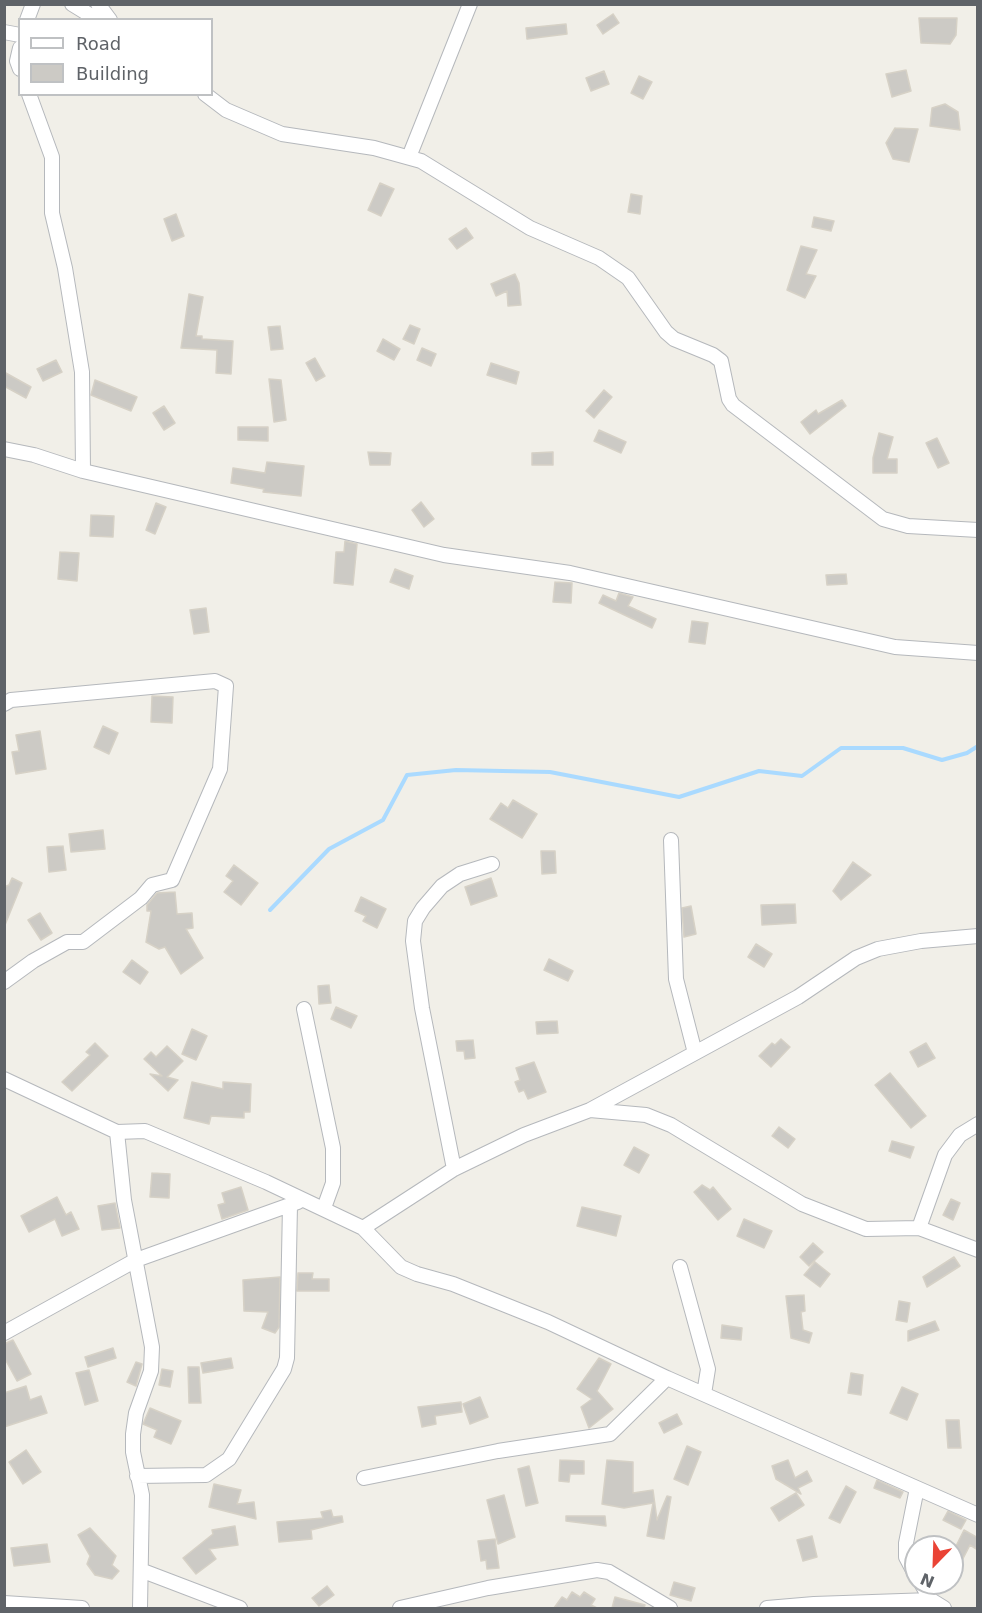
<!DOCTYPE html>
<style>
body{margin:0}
#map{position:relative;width:982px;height:1613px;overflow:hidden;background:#f1efe8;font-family:"DejaVu Sans",sans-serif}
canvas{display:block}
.frame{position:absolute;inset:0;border:6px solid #5f6368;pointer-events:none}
.legend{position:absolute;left:18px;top:18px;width:195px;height:78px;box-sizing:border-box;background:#fff;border:2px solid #bfc1c3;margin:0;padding:8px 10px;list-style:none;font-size:18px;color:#5f6368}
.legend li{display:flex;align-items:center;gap:12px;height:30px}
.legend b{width:30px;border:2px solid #bfc1c3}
.north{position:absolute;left:904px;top:1535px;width:60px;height:60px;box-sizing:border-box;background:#fff;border:2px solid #bfc1c3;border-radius:50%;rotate:203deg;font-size:16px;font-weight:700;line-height:24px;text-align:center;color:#5f6368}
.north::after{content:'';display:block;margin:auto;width:21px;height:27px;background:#ea4335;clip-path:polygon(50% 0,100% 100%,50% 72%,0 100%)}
</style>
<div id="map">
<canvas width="982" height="1613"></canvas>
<div class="frame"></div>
<ul class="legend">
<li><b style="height:8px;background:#fff"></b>Road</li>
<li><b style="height:16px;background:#cccac5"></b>Building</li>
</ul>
<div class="north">N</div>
</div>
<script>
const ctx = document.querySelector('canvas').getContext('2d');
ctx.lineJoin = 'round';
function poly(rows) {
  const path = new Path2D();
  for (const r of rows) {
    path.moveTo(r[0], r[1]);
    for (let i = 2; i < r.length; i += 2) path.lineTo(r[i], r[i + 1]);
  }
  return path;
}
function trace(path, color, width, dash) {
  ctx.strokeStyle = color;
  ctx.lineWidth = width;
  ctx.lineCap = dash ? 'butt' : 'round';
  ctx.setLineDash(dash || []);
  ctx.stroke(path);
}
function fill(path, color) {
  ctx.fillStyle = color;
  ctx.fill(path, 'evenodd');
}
trace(poly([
 [270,910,329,849,383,820,407,775,456,770,550,772,679,797,759,771,802,776,841,748,903,748,942,760,967,753,978,746]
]), '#aadaff', 4);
const building = poly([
 [613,14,619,23,603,34,597,25,613,14],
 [919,18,957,18,956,35,950,44,921,43,919,18],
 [566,24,567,34,527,39,526,28,566,24],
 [906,70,911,91,892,97,886,74,906,70],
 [604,71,609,84,591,91,586,78,604,71],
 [639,76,652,82,643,99,631,93,639,76],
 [945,104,958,112,960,130,930,126,932,108,945,104],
 [895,128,918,129,909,162,893,159,886,143,895,128],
 [380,183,394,189,381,216,368,210,380,183],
 [631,194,642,196,640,214,628,212,631,194],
 [176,214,184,236,172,241,164,219,176,214],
 [814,217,834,221,831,231,812,227,814,217],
 [466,228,473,238,457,249,449,239,466,228],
 [801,246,817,250,806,274,816,276,805,298,787,290,801,246],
 [515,274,519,283,521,305,508,306,507,291,496,296,491,284,515,274],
 [189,294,203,297,196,336,202,336,202,339,233,341,231,374,216,373,217,350,181,348,189,294],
 [410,325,420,329,414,344,403,339,410,325],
 [280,326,283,349,271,350,268,327,280,326],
 [383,339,400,349,394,360,377,351,383,339],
 [422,348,436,354,431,366,417,360,422,348],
 [315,358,325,376,316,381,306,363,315,358],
 [56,360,62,372,43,381,37,369,56,360],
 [491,363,519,372,516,384,487,375,491,363],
 [4,372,31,387,26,398,4,386,4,372],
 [269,379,281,380,286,420,274,422,269,379],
 [95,380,137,397,131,411,91,395,95,380],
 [604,390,612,397,594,418,586,411,604,390],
 [842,400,846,406,810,434,801,422,816,410,818,414,842,400],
 [164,406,175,423,164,430,153,413,164,406],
 [238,427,268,427,268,441,238,440,238,427],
 [599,430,626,442,621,453,594,441,599,430],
 [879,433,893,437,887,459,897,459,897,473,873,473,873,458,879,433],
 [937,438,949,463,938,468,926,443,937,438],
 [368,452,391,453,390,465,370,465,368,452],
 [553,452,553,465,532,465,532,453,553,452],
 [267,462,304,466,301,496,263,492,264,489,231,483,233,468,265,473,267,462],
 [421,502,434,519,424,527,412,510,421,502],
 [156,503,166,507,155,534,146,530,156,503],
 [91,515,114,516,113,537,90,536,91,515],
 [345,541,357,544,353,585,334,583,336,552,344,552,345,541],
 [60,552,79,553,77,581,58,579,60,552],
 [395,569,413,576,409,589,390,582,395,569],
 [846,574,847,584,827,585,826,575,846,574],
 [555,582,572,583,571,603,553,602,555,582],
 [619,593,633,597,628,606,656,619,652,628,599,603,603,595,616,601,619,593],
 [206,608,209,632,194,634,190,610,206,608],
 [692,621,708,623,705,644,689,642,692,621],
 [152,696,173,697,172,723,151,722,152,696],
 [103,726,118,733,109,754,94,747,103,726],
 [40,731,46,769,16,774,12,752,19,751,16,735,40,731],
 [513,800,537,814,522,838,490,819,501,803,508,808,513,800],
 [103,830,105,849,71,852,69,834,103,830],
 [63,846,66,870,49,872,47,847,63,846],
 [541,851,555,851,556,873,542,874,541,851],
 [853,862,871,875,841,900,833,891,853,862],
 [234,865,258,883,241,905,224,892,233,881,226,876,234,865],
 [12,878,22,883,5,925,4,887,9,885,12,878],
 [491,878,497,896,471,905,465,887,491,878],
 [175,892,177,914,192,913,193,928,186,929,203,958,181,974,165,947,159,949,146,942,151,911,147,911,147,905,157,893,175,892],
 [361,897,386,909,377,928,363,921,366,916,355,911,361,897],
 [795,904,796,923,762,925,761,905,795,904],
 [691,906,696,934,684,937,682,908,691,906],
 [40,913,52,933,41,940,28,920,40,913],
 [756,944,772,954,764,967,748,957,756,944],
 [549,959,573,971,568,981,544,970,549,959],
 [132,960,148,972,140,984,123,972,132,960],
 [329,985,331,1003,319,1004,318,986,329,985],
 [336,1007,357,1016,351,1028,331,1019,336,1007],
 [557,1021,558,1033,537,1034,536,1022,557,1021],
 [192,1029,207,1036,196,1060,182,1054,192,1029],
 [781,1039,790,1047,771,1067,759,1056,772,1043,775,1045,781,1039],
 [473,1040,475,1058,465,1059,464,1051,457,1051,456,1041,473,1040],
 [95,1043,108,1056,72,1091,62,1082,90,1055,86,1052,95,1043],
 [926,1043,935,1058,918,1067,910,1052,926,1043],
 [167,1046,183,1061,167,1077,178,1080,168,1091,150,1074,162,1076,144,1059,151,1052,156,1057,167,1046],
 [534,1062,546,1092,528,1099,524,1090,519,1092,515,1082,520,1080,516,1068,534,1062],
 [890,1073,926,1116,911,1128,875,1085,890,1073],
 [192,1082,223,1089,223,1082,251,1084,250,1112,244,1112,244,1118,211,1116,209,1124,184,1118,192,1082],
 [779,1127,795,1139,788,1148,772,1136,779,1127],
 [892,1141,914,1147,910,1158,889,1151,892,1141],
 [634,1147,649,1155,639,1173,624,1165,634,1147],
 [152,1173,170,1174,169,1198,150,1197,152,1173],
 [702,1185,710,1190,713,1187,731,1209,718,1220,694,1192,702,1185],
 [241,1187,248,1210,222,1219,218,1205,225,1203,222,1193,241,1187],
 [57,1197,66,1215,71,1212,79,1229,62,1236,55,1219,29,1232,21,1216,57,1197],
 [951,1199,960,1203,953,1220,943,1215,951,1199],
 [115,1203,120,1228,102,1230,98,1206,115,1203],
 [582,1207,621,1216,616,1236,577,1226,582,1207],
 [744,1219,772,1231,764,1248,737,1236,744,1219],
 [813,1243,823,1252,809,1266,800,1257,813,1243],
 [954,1257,960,1266,927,1287,923,1277,954,1257],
 [815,1262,830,1274,820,1287,804,1275,815,1262],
 [298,1273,313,1273,312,1279,329,1279,329,1291,297,1291,298,1273],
 [280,1277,279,1327,275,1333,262,1328,268,1312,244,1311,243,1280,280,1277],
 [804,1295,805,1311,801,1312,803,1330,812,1333,809,1343,791,1338,786,1296,804,1295],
 [899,1301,910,1303,907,1322,896,1320,899,1301],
 [935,1321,939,1330,908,1341,908,1331,935,1321],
 [722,1325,742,1328,741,1340,721,1338,722,1325],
 [13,1340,31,1374,17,1381,4,1357,4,1344,13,1340],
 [113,1348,116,1358,88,1367,85,1357,113,1348],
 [231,1358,233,1368,203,1373,201,1363,231,1358],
 [599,1358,611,1364,597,1391,613,1409,589,1428,581,1407,592,1399,577,1389,599,1358],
 [136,1362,142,1364,136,1386,127,1382,136,1362],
 [188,1367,199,1367,201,1403,189,1403,188,1367],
 [162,1369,173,1371,170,1387,159,1385,162,1369],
 [89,1370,98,1401,85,1405,76,1373,89,1370],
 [851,1373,863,1375,861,1395,848,1393,851,1373],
 [26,1386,30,1400,41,1396,47,1413,4,1427,4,1393,26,1386],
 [902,1387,918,1394,907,1420,890,1413,902,1387],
 [480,1397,488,1417,470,1424,463,1404,480,1397],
 [461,1402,462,1412,435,1416,436,1424,422,1427,418,1407,461,1402],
 [150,1408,181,1421,171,1444,154,1437,157,1430,143,1424,150,1408],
 [677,1414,682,1424,664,1433,659,1423,677,1414],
 [946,1420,959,1420,961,1448,948,1448,946,1420],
 [687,1446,701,1452,688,1485,674,1479,687,1446],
 [26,1450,41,1472,23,1484,9,1462,26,1450],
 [560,1460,584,1461,584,1474,570,1474,569,1482,559,1481,560,1460],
 [607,1460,633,1462,633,1493,653,1490,657,1520,667,1496,671,1497,664,1539,647,1536,653,1503,624,1508,602,1504,607,1460],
 [788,1460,795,1478,807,1471,812,1481,798,1488,801,1494,776,1479,772,1466,788,1460],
 [529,1466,538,1503,526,1506,518,1469,529,1466],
 [877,1480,903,1492,900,1498,874,1488,877,1480],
 [214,1484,241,1490,237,1504,254,1502,256,1519,209,1507,214,1484],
 [846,1486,856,1492,840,1523,829,1518,846,1486],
 [796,1493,804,1505,779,1521,771,1508,796,1493],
 [504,1495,515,1537,498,1544,487,1500,504,1495],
 [331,1510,333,1517,342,1516,343,1522,311,1530,312,1539,279,1542,277,1522,323,1518,321,1512,331,1510],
 [948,1511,966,1520,961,1529,943,1520,948,1511],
 [566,1516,605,1516,606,1526,566,1521,566,1516],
 [235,1526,238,1545,209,1549,216,1559,196,1574,183,1558,213,1534,212,1530,235,1526],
 [90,1528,116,1556,112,1565,119,1571,112,1579,95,1575,87,1564,90,1556,78,1535,90,1528],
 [964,1530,978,1538,978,1550,970,1545,952,1580,952,1554,964,1530],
 [812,1536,817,1557,803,1561,797,1540,812,1536],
 [495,1539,499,1568,487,1569,486,1560,481,1561,478,1541,495,1539],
 [47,1544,50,1562,14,1566,11,1548,47,1544],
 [674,1582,695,1588,691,1601,670,1595,674,1582],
 [327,1586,334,1595,319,1606,312,1598,327,1586],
 [572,1592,580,1597,584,1592,595,1599,591,1605,597,1608,554,1608,562,1597,567,1600,572,1592],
 [615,1597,645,1605,644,1608,612,1608,615,1597]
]);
fill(building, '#cccac5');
trace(building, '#d6d1c6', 1.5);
const minor = poly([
 [72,4,98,20],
 [98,4,110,20],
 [27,20,33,4],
 [4,32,20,35],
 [20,48,17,61,20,69],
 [29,94,52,157,52,213,65,268,82,372,83,471],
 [205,94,226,110,282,134,374,148,421,161,530,228,599,258,628,278,666,332,674,339,713,355,721,361,729,399,733,405,883,519,908,526,978,530],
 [409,157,470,4],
 [4,449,34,455,83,471,444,555,570,573,895,647,978,653],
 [4,704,11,700,215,681,226,686,220,769,172,880,152,885,141,898,83,942,67,942,33,961,4,982],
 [671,840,676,979,695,1053],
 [304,1009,333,1148,333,1183,324,1208],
 [4,1079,117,1132,145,1131,266,1182,363,1228,454,1169,524,1135,590,1110,798,997,856,958,878,949,921,941,978,936],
 [590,1110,646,1115,671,1125,802,1204,866,1229,919,1228,978,1250],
 [117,1132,124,1200,152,1347,151,1371,136,1413,133,1434,133,1452,142,1495,140,1608],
 [454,1169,422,1008,413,941,415,921,423,908,442,886,460,874,492,864],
 [363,1228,401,1267,417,1274,453,1284,548,1322,667,1378,978,1515],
 [919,1228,945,1155,960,1135,978,1124],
 [680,1267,708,1369,704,1394],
 [4,1333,136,1260,298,1202],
 [137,1476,206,1475,229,1459,284,1369,287,1358,290,1205],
 [364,1478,498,1451,610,1434,667,1378],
 [143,1571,240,1608],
 [916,1576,906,1557,906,1543,917,1488],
 [921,1583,931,1600],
 [4,1603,82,1608],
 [400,1608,488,1588,597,1570,609,1572,670,1608],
 [767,1608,814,1604,931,1600,944,1608]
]);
trace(minor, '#b5b8bc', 16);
trace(minor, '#fff', 14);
</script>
